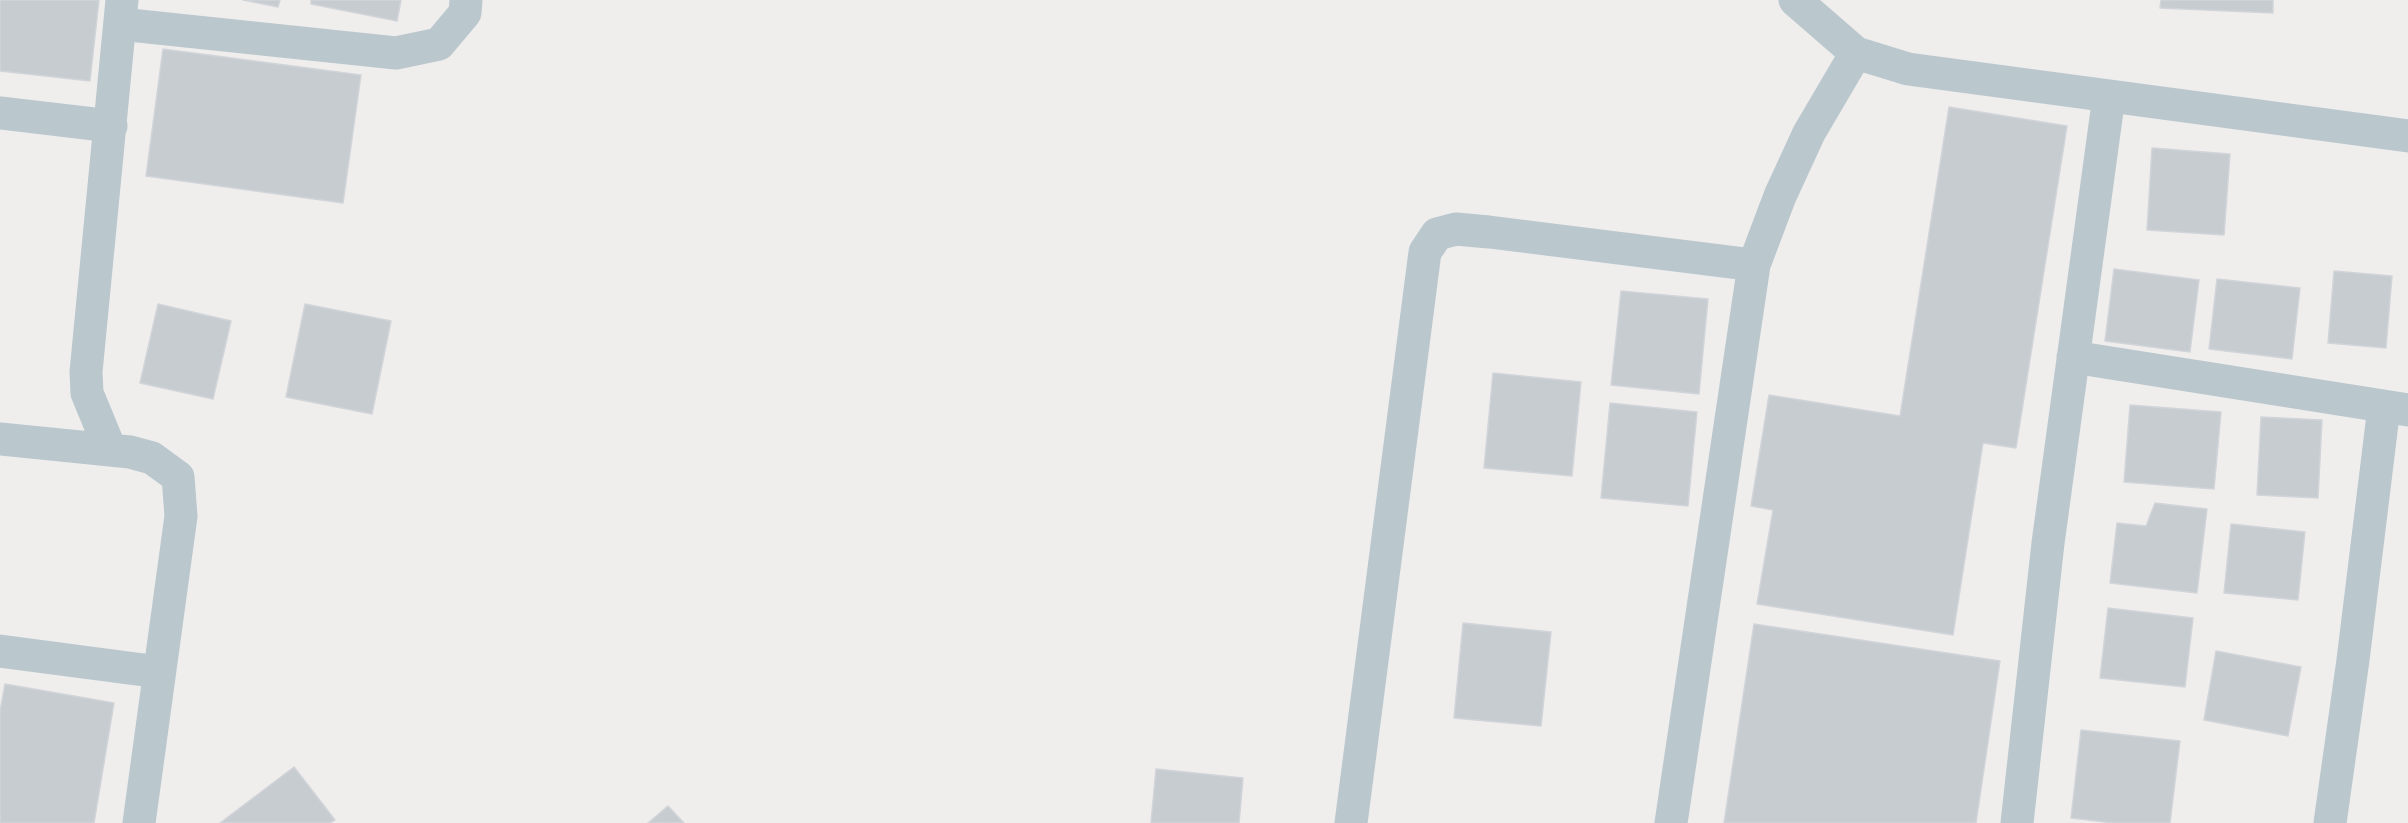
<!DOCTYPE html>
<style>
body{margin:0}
canvas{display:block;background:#f0eded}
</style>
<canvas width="2408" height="823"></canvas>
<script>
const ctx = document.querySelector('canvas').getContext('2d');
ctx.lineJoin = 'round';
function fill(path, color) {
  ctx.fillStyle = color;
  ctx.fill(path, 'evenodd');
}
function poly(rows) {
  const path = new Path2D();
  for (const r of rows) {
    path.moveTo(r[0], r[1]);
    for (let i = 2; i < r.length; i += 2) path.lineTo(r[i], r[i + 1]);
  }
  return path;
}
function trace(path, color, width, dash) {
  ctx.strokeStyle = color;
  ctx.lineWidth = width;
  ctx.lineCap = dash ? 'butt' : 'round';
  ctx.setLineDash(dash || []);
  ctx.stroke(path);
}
const building = poly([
 [0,0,99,0,90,81,0,71,0,0],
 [243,0,280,0,278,7,243,0],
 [311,0,401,0,397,21,311,4,311,0],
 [2161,0,2273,0,2273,13,2160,8,2161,0],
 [163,49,361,75,343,203,146,176,163,49],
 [1949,107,2067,126,2016,448,1983,443,1953,635,1757,604,1773,510,1751,506,1769,395,1900,416,1949,107],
 [2152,148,2230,154,2224,235,2147,230,2152,148],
 [2114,269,2199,280,2190,352,2105,341,2114,269],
 [2334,271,2392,276,2386,348,2328,343,2334,271],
 [2217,279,2300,288,2292,359,2209,349,2217,279],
 [1621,291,1708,299,1699,394,1611,385,1621,291],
 [158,304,231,321,213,399,140,383,158,304],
 [305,304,391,321,372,414,286,397,305,304],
 [1493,373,1581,382,1572,476,1484,468,1493,373],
 [1610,403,1697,412,1688,506,1601,498,1610,403],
 [2130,405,2221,412,2214,489,2124,482,2130,405],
 [2261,417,2322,420,2318,498,2257,495,2261,417],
 [2155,503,2207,509,2197,593,2110,583,2117,523,2146,526,2155,503],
 [2231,524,2305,532,2298,600,2224,593,2231,524],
 [2108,608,2193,618,2185,687,2100,678,2108,608],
 [1463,623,1551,632,1541,726,1454,718,1463,623],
 [1754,624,2000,661,1976,823,1724,823,1754,624],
 [2216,651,2301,667,2288,736,2204,720,2216,651],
 [5,684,114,703,94,823,0,823,0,711,5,684],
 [2081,730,2180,741,2170,823,2113,823,2071,818,2081,730],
 [294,767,335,820,330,823,220,823,294,767],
 [1156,769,1243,778,1239,823,1151,823,1156,769],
 [668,806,684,823,648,823,668,806]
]);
fill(building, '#c7ccd1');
trace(building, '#d1d5d9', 1.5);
trace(poly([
 [1795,0,1856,53,1908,69,2408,136],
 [120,24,396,53,439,44,465,13,466,0],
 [0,113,111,126],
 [2073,357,2408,410],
 [0,439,130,452,152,458,178,477,181,516,139,823],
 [110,449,87,393,86,372,122,0],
 [0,651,159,672],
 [1351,823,1425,252,1437,234,1456,229,1489,232,1754,265],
 [1671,823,1754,265,1780,196,1809,133,1856,53],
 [2017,823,2048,543,2109,96],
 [2330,823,2353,660,2384,407]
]), '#bac8ce', 33);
</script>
